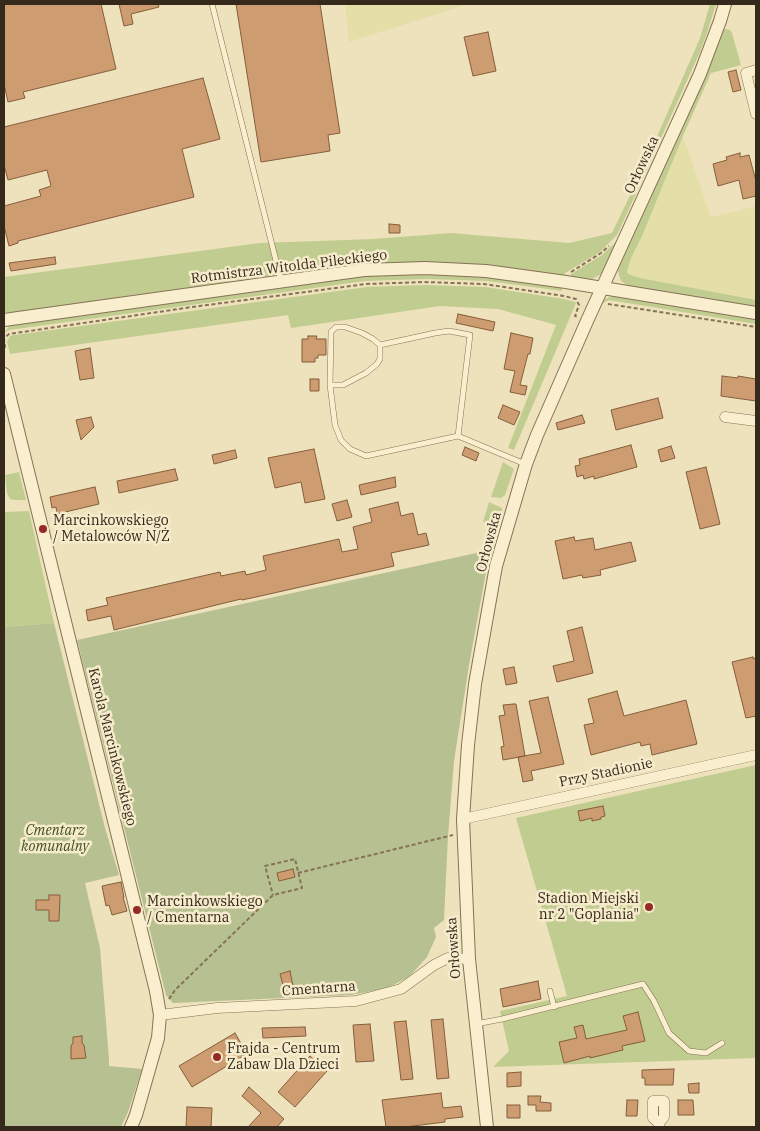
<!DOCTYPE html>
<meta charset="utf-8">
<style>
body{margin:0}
#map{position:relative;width:760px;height:1131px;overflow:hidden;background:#eee2bc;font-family:"IBM Plex Serif",serif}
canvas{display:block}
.frame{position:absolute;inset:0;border:5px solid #35291b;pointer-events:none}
</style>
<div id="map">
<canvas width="760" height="1131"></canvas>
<div class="frame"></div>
</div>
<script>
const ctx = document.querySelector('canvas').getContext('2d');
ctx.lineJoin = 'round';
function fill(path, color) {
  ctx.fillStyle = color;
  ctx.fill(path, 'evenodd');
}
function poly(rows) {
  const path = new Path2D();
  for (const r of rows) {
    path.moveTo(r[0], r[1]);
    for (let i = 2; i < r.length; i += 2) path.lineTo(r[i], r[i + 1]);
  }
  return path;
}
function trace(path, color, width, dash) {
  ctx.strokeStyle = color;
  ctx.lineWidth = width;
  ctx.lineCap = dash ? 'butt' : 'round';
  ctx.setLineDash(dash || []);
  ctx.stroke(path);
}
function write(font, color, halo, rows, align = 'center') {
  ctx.font = font + ' "IBM Plex Serif",serif';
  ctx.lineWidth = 5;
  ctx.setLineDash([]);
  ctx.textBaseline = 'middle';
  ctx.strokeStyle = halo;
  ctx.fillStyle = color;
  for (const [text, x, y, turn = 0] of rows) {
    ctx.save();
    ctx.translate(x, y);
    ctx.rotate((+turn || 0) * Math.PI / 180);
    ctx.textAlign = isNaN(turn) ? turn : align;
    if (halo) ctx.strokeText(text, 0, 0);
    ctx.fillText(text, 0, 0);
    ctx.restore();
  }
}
fill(poly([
 [345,4,469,4,349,42],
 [683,136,711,217,756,206,756,300,670,285,640,278,628,274,627,271,628,265,635,248,643,234]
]), '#e4dea9');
fill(poly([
 [710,4,716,4,707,33,700,52,642,180,639,178,700,38],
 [726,29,730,30,732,33,741,65,711,73,683,136,643,234,631,258,627,271,628,274,640,278,756,300,756,307,628,286,621,281,618,272,618,267,721,31],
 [635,185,639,187,617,235,600,252,565,273,564,276,354,266,305,271,10,313,4,312,4,277,260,243,374,239,451,233,569,243,612,233],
 [620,238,603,273,592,279,571,277,571,274,602,255],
 [425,273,487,276,562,287,562,291,488,281,426,279,365,281,9,330,4,333,9,326,17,323,364,275],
 [425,285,485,287,564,299,575,302,576,303,514,450,508,448,556,325,498,309,440,306,291,328,288,315,10,354,7,342,10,336,15,335,367,287],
 [614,296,756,319,756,324,609,300,605,302,598,307,603,300,610,297],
 [503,462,514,469,505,495,501,498,491,497],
 [19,472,26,500,14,500,10,499,7,493,5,475],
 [489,502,502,508,502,516,499,520,483,522],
 [29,511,54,623,4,627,4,512],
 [756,765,756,1058,493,1067,509,1051,500,1011,567,996,516,818]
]), '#c1cc90');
fill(poly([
 [490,550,469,665,454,761,448,836,444,920,434,928,436,937,427,957,410,976,388,988,351,995,173,1003,166,995,77,640],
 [54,623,105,828,119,875,85,883,100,948,109,1059,109,1066,142,1069,128,1112,121,1127,4,1127,4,627]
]), '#b7c090');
const building = poly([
 [4,4,101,4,116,69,23,92,25,98,8,102,4,84,4,4],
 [119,4,158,4,159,7,131,14,133,24,124,26,119,4],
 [236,4,320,4,340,133,328,135,330,151,261,162,236,4],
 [488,32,496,71,473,76,464,37,488,32],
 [736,70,741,90,733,92,728,72,736,70],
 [203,78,220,139,182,149,194,197,18,241,18,243,9,246,4,226,4,206,41,196,39,190,51,186,47,170,8,180,4,165,4,127,203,78],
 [740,153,740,157,749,155,756,181,756,196,743,199,739,180,718,186,713,164,727,160,726,157,740,153],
 [389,224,400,225,400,233,389,233,389,224],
 [55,257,56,264,11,271,9,263,55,257],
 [458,314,495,322,493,331,456,323,458,314],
 [511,333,533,338,530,354,528,354,520,385,527,386,525,395,510,392,515,371,504,369,511,333],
 [308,336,317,336,316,339,326,339,326,355,318,355,318,358,315,358,315,362,302,362,302,339,308,339,308,336],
 [90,348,94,378,80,380,75,351,90,348],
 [722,376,738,378,738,376,756,379,756,401,721,396,722,376],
 [310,379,319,379,319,391,310,391,310,379],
 [658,398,663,418,616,430,611,410,658,398],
 [503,405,520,412,514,425,498,418,503,405],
 [582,415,585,423,558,430,556,423,582,415],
 [91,417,94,427,81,440,76,420,91,417],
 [631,445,637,467,594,479,594,476,584,479,583,475,577,477,575,466,580,465,579,459,631,445],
 [671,446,675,458,661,462,658,450,671,446],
 [465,447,479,453,476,461,462,455,465,447],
 [314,449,325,499,305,503,301,482,275,488,268,458,314,449],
 [235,450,237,458,214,464,212,455,235,450],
 [706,467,720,524,700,529,686,472,706,467],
 [175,469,178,480,119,493,117,481,175,469],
 [395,477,396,487,361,495,359,485,395,477],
 [95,487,99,504,57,514,56,507,52,508,50,497,95,487],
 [347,500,352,517,337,521,332,504,347,500],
 [398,502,401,516,413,513,418,535,426,533,429,545,391,553,394,566,256,597,242,600,241,599,114,630,111,616,88,621,86,610,108,605,106,598,220,572,221,576,245,571,246,575,266,570,263,556,339,539,342,552,358,549,353,527,372,522,369,509,398,502],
 [574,537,575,541,593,538,595,550,631,542,636,561,600,570,601,575,583,578,582,575,563,579,555,541,574,537],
 [582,627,593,673,557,682,553,666,574,661,567,631,582,627],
 [753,657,753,659,756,658,756,716,746,718,732,662,753,657],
 [514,667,517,683,506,685,503,669,514,667],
 [617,691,624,716,686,700,697,744,652,755,650,744,641,746,640,742,591,755,584,725,594,723,588,699,617,691],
 [548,697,564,764,531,771,533,780,523,782,518,757,541,753,529,701,548,697],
 [514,704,516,704,525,756,503,760,501,747,504,746,499,716,505,715,503,705,514,704],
 [603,806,605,816,601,817,601,819,592,821,592,818,580,821,578,811,603,806],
 [293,869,295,877,279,881,277,873,293,869],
 [121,882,124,897,123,897,127,911,112,915,109,905,106,906,102,886,121,882],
 [49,895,60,895,59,921,49,921,49,910,36,910,36,900,49,900,49,895],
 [290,971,293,986,284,988,280,974,290,971],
 [538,981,541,999,503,1007,500,989,538,981],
 [638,1012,645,1041,622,1046,623,1050,590,1058,590,1056,564,1063,559,1042,577,1038,574,1027,583,1025,586,1039,627,1030,623,1016,638,1012],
 [443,1019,449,1078,437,1079,431,1020,443,1019],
 [406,1021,413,1079,401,1080,394,1022,406,1021],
 [370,1024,374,1061,356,1062,353,1025,370,1024],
 [305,1027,306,1036,263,1038,262,1028,305,1027],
 [235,1033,247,1054,192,1087,179,1066,235,1033],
 [82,1036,82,1043,84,1045,86,1058,71,1059,71,1046,73,1043,73,1037,82,1036],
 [310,1056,327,1071,295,1107,278,1092,310,1056],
 [674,1069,673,1085,645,1085,645,1078,642,1078,642,1070,674,1069],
 [521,1072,521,1086,507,1087,507,1073,521,1072],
 [699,1083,699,1093,689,1093,688,1084,699,1083],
 [249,1087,284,1119,277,1127,248,1127,261,1113,242,1096,249,1087],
 [441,1093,443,1108,461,1106,463,1117,445,1119,445,1122,405,1127,386,1127,382,1100,441,1093],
 [528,1096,541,1096,540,1102,551,1103,551,1111,536,1111,536,1105,528,1105,528,1096],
 [627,1100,638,1100,637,1116,626,1116,627,1100],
 [678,1100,693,1100,694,1115,678,1115,678,1100],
 [507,1105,520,1105,520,1118,507,1118,507,1105],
 [187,1107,212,1108,211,1127,186,1127,187,1107]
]);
fill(building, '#cd9d71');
trace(building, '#855d3b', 1);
const service = poly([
 [212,4,281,281],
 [380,345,435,333,449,331,470,335,458,436],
 [330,385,331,332,336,327,345,327,362,333,373,339,380,345,380,359,377,364,366,373,343,385,330,385,335,425,341,440,350,449,366,456,458,436,525,464],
 [550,991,554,1007],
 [476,1024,502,1019,643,984,654,1001,669,1033,689,1051,706,1053,722,1043]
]);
const minor = poly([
 [756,70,746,73,756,114],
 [725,417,756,421],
 [463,819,756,755],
 [160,1015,217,1008,356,1001,401,989,434,965,448,958,469,959],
 [659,1123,653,1118,653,1101,664,1101,664,1117,659,1123,659,1127]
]);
const tertiary = poly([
 [4,320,364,270,425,268,486,271,566,282,756,313],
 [4,374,156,991,160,1015,158,1038,136,1115,131,1127],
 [487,1127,469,959,463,819,468,745,475,684,496,566,526,464,537,435,587,321,700,74,720,21,725,4]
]);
trace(service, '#867256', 6);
trace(minor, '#867256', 11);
trace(tertiary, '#867256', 14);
trace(poly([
 [571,272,601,253,609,246],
 [608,304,756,327],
 [4,347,5,347,4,338,9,334,192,307,366,284,424,282,484,284,564,296,576,299,579,305,575,316,578,317],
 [298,873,453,835],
 [169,999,175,990,273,895,302,888,295,859,265,866,273,895]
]), '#867256', 2, [4, 2.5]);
trace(service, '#f9efcf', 5);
trace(minor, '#f9efcf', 10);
trace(tertiary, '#f9efcf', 12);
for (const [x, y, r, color] of [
 [43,529,5,"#962b25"],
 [649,907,5,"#962b25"],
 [137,910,5,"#962b25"],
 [217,1057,5,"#962b25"]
]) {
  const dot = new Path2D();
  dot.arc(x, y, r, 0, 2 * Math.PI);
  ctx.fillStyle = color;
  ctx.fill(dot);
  trace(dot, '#f6eccc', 2);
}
write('14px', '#35291b', '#f6eccc', [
 ["Orłowska",642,165,-65],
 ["Rotmistrza Witolda Pileckiego",289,267,-7],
 ["Orłowska",489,542,-75],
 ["Karola Marcinkowskiego",112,747,76],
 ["Przy Stadionie",606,773,-12],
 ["Orłowska",454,948,-94],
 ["Cmentarna",319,989,-4]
]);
write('14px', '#35291b', '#f6eccc', [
 ["Marcinkowskiego",53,521],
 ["/ Metalowców N/Ż",53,537],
 ["Stadion Miejski",639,899,"right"],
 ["nr 2 \"Goplania\"",639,915,"right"],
 ["Marcinkowskiego",147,902],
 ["/ Cmentarna",147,918],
 ["Frajda - Centrum",227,1049],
 ["Zabaw Dla Dzieci",227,1065]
], 'left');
write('italic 14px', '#425121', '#f6eccc', [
 ["Cmentarz",55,831],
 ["komunalny",55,847]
]);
</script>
